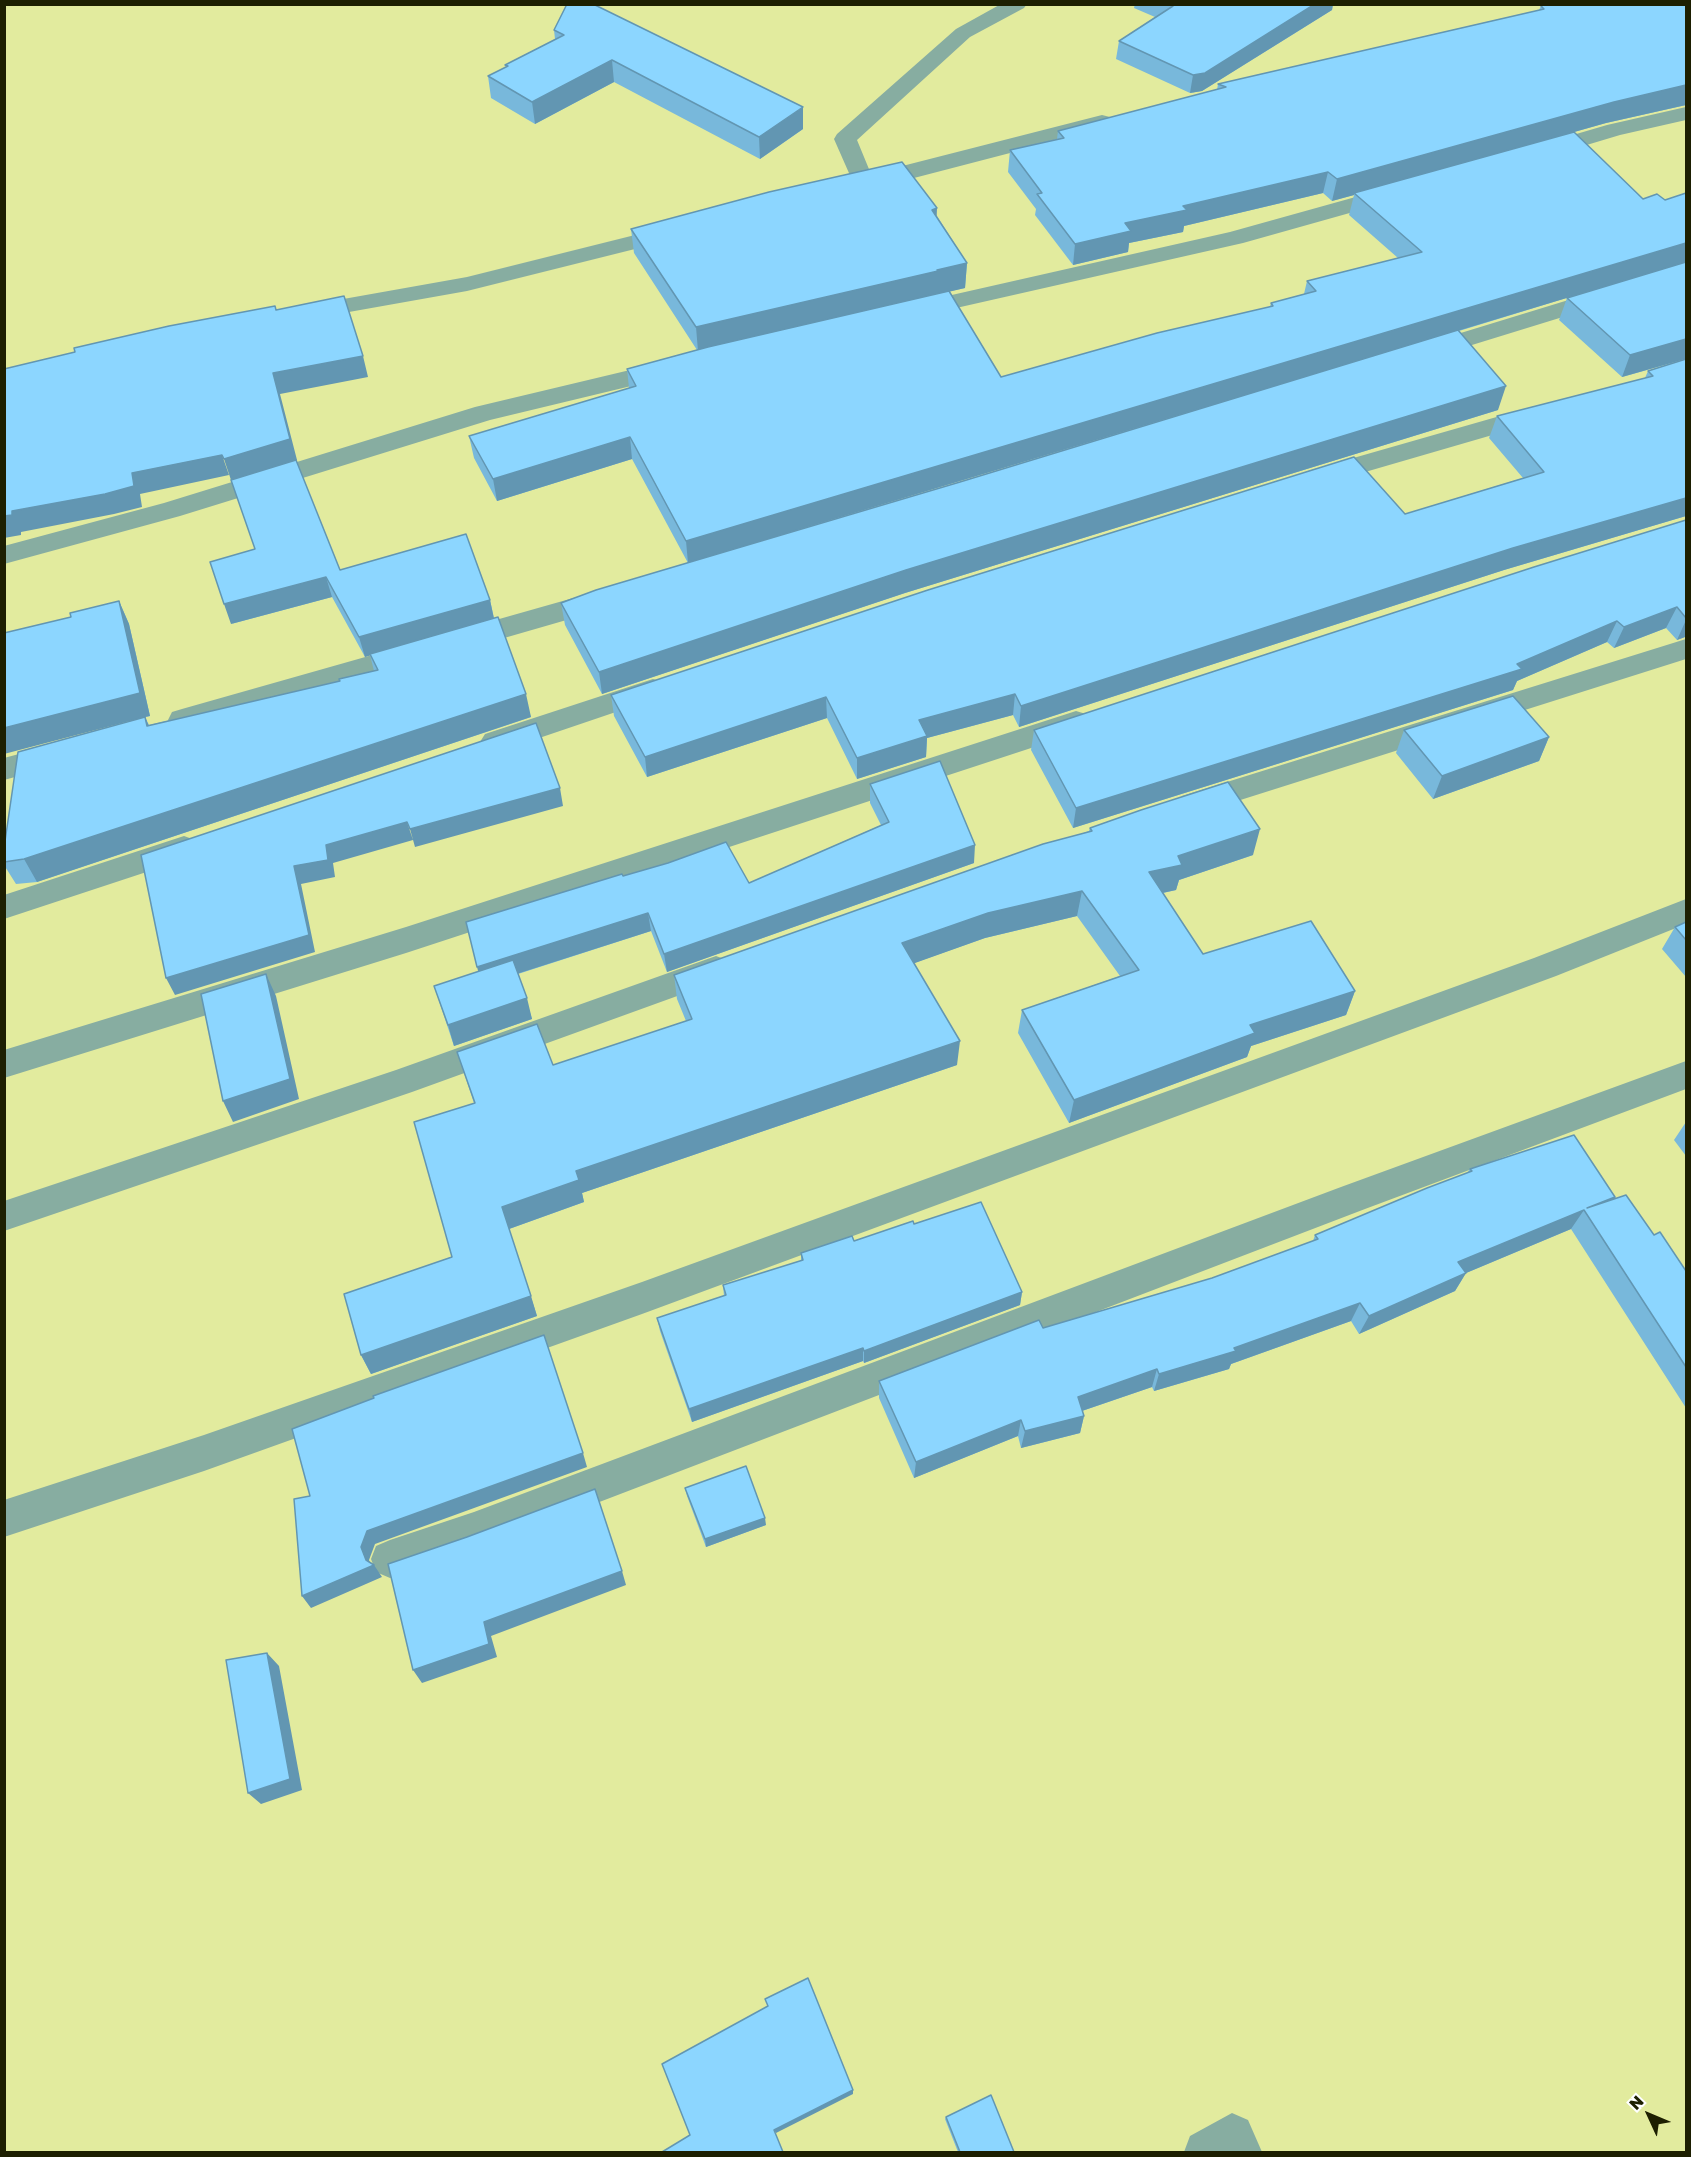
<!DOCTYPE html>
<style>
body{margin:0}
#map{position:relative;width:1691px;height:2157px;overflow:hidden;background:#e2eb9e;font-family:"Golos Text",sans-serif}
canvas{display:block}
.frame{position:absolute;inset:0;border:6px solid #1d1f01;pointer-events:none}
.north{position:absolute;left:1619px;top:2085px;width:60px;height:60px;-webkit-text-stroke:4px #fff;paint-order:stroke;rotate:314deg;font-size:16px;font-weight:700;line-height:24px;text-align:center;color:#1d1f01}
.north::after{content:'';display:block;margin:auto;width:21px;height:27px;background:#1d1f01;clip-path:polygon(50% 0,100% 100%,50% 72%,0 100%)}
</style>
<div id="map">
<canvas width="1691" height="2157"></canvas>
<div class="frame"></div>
<div class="north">N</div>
</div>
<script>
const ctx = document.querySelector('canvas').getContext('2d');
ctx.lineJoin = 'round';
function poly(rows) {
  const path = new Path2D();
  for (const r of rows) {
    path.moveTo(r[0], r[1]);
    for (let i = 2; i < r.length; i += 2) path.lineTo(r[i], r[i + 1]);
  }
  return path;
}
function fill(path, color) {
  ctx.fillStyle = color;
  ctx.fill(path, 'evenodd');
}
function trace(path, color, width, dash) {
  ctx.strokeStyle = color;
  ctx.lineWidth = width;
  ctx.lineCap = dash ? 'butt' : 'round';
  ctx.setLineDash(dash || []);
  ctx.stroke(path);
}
fill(poly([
 [1001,4,1027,4,1024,8,970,37,857,140,871,174,1102,115,1110,117,1113,122,1110,127,864,191,856,189,834,139,837,134,956,29,1001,4],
 [1686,107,1686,120,1620,135,1540,159,1532,157,1529,152,1532,147,1607,125,1686,107],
 [1395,186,1403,188,1406,193,1403,198,1243,243,912,318,903,316,900,311,903,306,912,304,1230,232,1395,186],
 [675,225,683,227,687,232,683,237,467,291,304,320,295,318,292,313,295,308,304,306,467,277,675,225],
 [1686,264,1686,279,1433,357,1424,360,1415,357,1412,352,1415,347,1686,264],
 [672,360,681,362,684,368,681,374,490,420,180,516,4,564,4,546,164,503,475,407,672,360],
 [1535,406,1544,408,1548,414,1544,420,1317,486,1308,483,1304,477,1308,471,1535,406],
 [605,589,615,592,619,599,615,606,182,731,172,728,168,720,172,712,182,709,605,589],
 [1686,639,1686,659,1193,815,1182,812,1178,804,1182,796,1686,639],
 [653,679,663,682,667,689,663,696,495,753,485,750,480,742,485,734,653,679],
 [1076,711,1086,714,1090,722,1086,730,406,953,4,1078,4,1050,406,927,1076,711],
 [60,743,70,746,75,754,70,762,4,780,4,758,60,743],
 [184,836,195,840,199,848,195,856,4,919,4,895,184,836],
 [1686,899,1686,924,1556,976,642,1314,204,1471,4,1537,4,1500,204,1435,642,1282,1534,958,1686,899],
 [716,956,727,960,732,969,727,978,412,1092,4,1231,4,1201,396,1070,716,956],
 [1686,1061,1686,1089,1365,1209,474,1550,390,1578,376,1572,371,1559,376,1546,390,1540,474,1512,1341,1187,1686,1061],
 [1232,2113,1248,2120,1262,2152,1184,2152,1190,2136,1232,2113]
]), '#87ada1');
fill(poly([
 [1135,4,1333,4,1332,10,1202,91,1190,93,1116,59,1119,41,1155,17,1134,8],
 [1686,4,1686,105,1606,123,1574,132,1643,199,1665,200,1686,193,1686,516,1504,570,1019,727,1013,715,927,738,926,757,857,779,827,718,647,777,614,716,611,695,1405,514,1523,478,1489,438,1497,416,1645,378,1648,371,1686,359,1622,377,1559,320,1567,298,1573,296,1459,331,1498,410,905,593,602,694,565,625,561,603,1312,375,688,563,632,459,497,501,474,458,469,436,629,388,627,369,697,350,634,253,631,229,937,216,967,263,965,288,937,294,1001,377,1270,307,1271,303,1304,294,1307,281,1398,258,1349,215,1354,195,1332,201,1323,193,1184,226,1183,232,1129,243,1128,252,1073,265,1035,215,1036,209,1008,172,1010,150,1057,139,1058,131,1217,90,1218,84,1539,10,1541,6],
 [554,30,803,129,760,159,614,82,535,124,491,98,488,76,506,67,505,65,555,39],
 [1686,520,1686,638,1685,637,1677,640,1666,628,1614,648,1607,642,1517,681,1513,690,1073,828,1031,750,1034,730],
 [340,570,490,600,494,618,531,717,37,882,16,884,4,865,4,848,131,721,71,617,119,601,129,624,150,716,145,717,149,725,340,681,374,671,370,655,365,657,332,597,231,624],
 [1404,730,1549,737,1539,761,1433,799,1396,753],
 [870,784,974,863,667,972,651,931,518,974,532,1019,454,1046,434,986,478,972,623,876,749,883,881,825,870,803],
 [1090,828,1253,855,1179,880,1176,890,1163,893,1203,954,1355,991,1346,1015,1251,1046,1247,1057,1069,1123,1018,1033,1022,1010,1120,976,1077,916,985,938,914,963,957,1065,582,1193,584,1202,509,1229,537,1316,371,1374,361,1355,452,1257,474,1103,457,1052,553,1065,686,1021,677,999,674,975,1089,831],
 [1686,922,1686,977,1662,949,1675,927],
 [1686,1122,1686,1156,1674,1140],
 [1470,1169,1614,1199,1654,1235,1686,1271,1686,1408,1571,1229,1466,1273,1455,1291,1359,1334,1351,1321,1231,1364,1229,1369,1154,1391,1152,1387,1082,1411,1084,1416,1080,1433,1021,1448,1018,1436,914,1478,879,1398,879,1381,1043,1328,1212,1278,1313,1241,1315,1235,1467,1173],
 [914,1224,1022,1292,1020,1305,864,1363,863,1361,692,1422,660,1331,657,1318,724,1296,723,1285,801,1261,801,1253,854,1241],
 [685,1488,766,1525,706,1547,687,1496],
 [946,2117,1014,2152,958,2152,945,2119]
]), '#78b8db');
fill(poly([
 [1315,4,1333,4,1332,10,1202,91,1190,93,1193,75],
 [612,60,614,82,535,124,532,102],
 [1686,85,1686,105,1606,123,1355,194,1354,193,1354,195,1332,201,1337,179,1614,102],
 [803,107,803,129,760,159,759,137],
 [1328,172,1323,193,1184,226,1183,232,1129,243,1128,252,1073,265,1075,244,1125,223,1183,206],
 [937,208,936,233,932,210],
 [1686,243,1686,262,688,563,686,541],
 [967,263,965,288,698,351,696,327],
 [1686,339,1686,356,1685,359,1622,377,1630,355],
 [363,356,368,377,280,394,297,460,231,480,224,459,273,373],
 [1506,386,1498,410,905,593,602,694,599,672,906,570],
 [630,437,632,459,497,501,493,479],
 [222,455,229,475,140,494,142,507,114,514,21,532,21,535,4,538,4,516,12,511,132,473],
 [1686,498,1686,516,1504,570,1019,727,1021,706,1513,548],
 [326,577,332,597,231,624,224,604],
 [490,600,494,619,365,657,359,637],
 [119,601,129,624,150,716,145,717,155,740,147,726,145,717,4,754,4,728],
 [1677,607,1666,628,1614,648,1624,627],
 [1686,620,1686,635,1685,637,1677,640],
 [1617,621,1607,642,1517,681,1513,690,1073,828,1076,808,1517,664],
 [526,694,531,717,37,882,24,859],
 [1015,694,1013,715,927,738,926,757,857,779,857,758,919,720],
 [826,697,827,718,647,777,645,757],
 [1549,737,1539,761,1433,799,1442,776],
 [560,788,563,806,415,847,410,829],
 [407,822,413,840,333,863,335,877,301,884,315,952,175,995,166,978,294,866,326,845],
 [1260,829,1253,855,1179,880,1176,890,1143,897,1149,872,1178,856],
 [975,845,974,863,667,972,664,954],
 [1082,891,1077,916,985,938,901,968,902,943,988,913],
 [648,913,651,931,482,985,477,967],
 [266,974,276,996,299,1099,233,1122,223,1101],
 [1355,991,1346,1015,1251,1046,1247,1057,1069,1123,1074,1100,1250,1025],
 [527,998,532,1019,454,1046,448,1025],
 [960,1041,957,1065,582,1193,584,1202,509,1229,502,1207,576,1171],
 [1584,1210,1571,1229,1447,1281,1458,1262],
 [1466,1273,1455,1291,1359,1334,1369,1316],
 [1022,1292,1020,1305,864,1363,864,1351],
 [531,1296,537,1316,371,1374,361,1355],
 [1360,1303,1351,1321,1231,1364,1229,1369,1154,1391,1159,1374],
 [863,1348,863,1361,692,1422,689,1409],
 [1157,1369,1152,1387,1073,1414,1078,1397],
 [1084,1416,1080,1433,1021,1448,1025,1431],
 [1021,1420,1018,1436,914,1478,916,1462],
 [583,1453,587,1467,375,1544,369,1560,371,1566,374,1565,382,1577,311,1608,302,1596,361,1547,367,1531],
 [765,1518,766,1525,706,1547,705,1539],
 [622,1571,626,1585,491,1636,497,1657,422,1683,413,1670,484,1622],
 [267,1653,279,1666,302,1790,261,1804,248,1793],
 [853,2090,853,2094,776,2133,774,2130]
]), '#6296b2');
const building = poly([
 [567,4,593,4,803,107,759,137,612,60,532,102,488,76,508,66,505,65,564,35,554,30,567,4],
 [1170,4,1315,4,1205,73,1193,75,1119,41,1173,6,1170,4],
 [1546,4,1686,4,1686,85,1614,102,1337,179,1328,172,1183,206,1187,210,1125,223,1131,231,1075,244,1037,194,1042,193,1010,150,1064,138,1058,131,1226,87,1218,84,1544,9,1541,6,1546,4],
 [1574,132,1643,199,1657,194,1665,200,1686,193,1686,243,686,541,630,437,493,479,469,436,636,386,627,369,708,347,949,291,1001,377,1157,333,1273,306,1271,303,1316,291,1307,281,1422,252,1354,193,1574,132],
 [902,162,937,208,932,210,967,263,937,270,938,271,696,327,631,229,769,192,902,162],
 [1686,262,1686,339,1630,355,1567,298,1686,262],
 [344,296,363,356,273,373,290,439,224,459,222,455,132,473,134,486,105,494,12,511,12,515,4,516,4,369,75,352,74,348,169,326,275,306,276,310,344,296],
 [1458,330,1506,386,906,570,599,672,561,603,596,590,960,482,1458,330],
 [1686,359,1686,498,1513,548,1021,706,1015,694,919,720,927,736,857,758,826,697,645,757,611,695,928,590,1354,457,1405,514,1544,472,1497,416,1653,376,1648,371,1686,359],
 [296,460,340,570,466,534,490,600,359,637,326,577,224,604,210,562,255,549,231,480,296,460],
 [1686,520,1686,618,1677,607,1624,627,1617,621,1517,664,1522,669,1076,808,1034,730,1534,567,1686,520],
 [119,601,140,693,4,728,4,633,71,617,70,613,119,601],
 [498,617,526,694,24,859,4,862,4,848,18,752,145,717,147,726,340,681,339,679,378,670,370,654,498,617],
 [1513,696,1549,737,1442,776,1404,730,1513,696],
 [536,723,560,788,410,829,407,822,326,845,328,860,294,866,309,935,166,978,141,855,536,723],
 [940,761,975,845,664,954,648,913,477,967,466,922,622,874,623,876,668,863,726,842,749,883,889,822,870,784,940,761],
 [1228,782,1260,829,1178,856,1182,865,1149,872,1203,954,1311,921,1355,991,1250,1025,1255,1033,1074,1100,1022,1010,1139,970,1082,891,988,913,902,943,960,1041,576,1171,579,1180,502,1207,531,1296,361,1355,344,1294,452,1257,414,1122,475,1103,457,1052,537,1024,553,1065,692,1019,674,975,1043,844,1092,831,1090,828,1141,810,1228,782],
 [1686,922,1686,940,1675,927,1686,922],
 [513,960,527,998,448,1025,434,986,513,960],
 [266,974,290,1079,223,1101,201,994,266,974],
 [1574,1135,1615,1197,1587,1208,1626,1195,1654,1235,1660,1232,1686,1271,1686,1367,1584,1210,1458,1262,1466,1273,1369,1316,1360,1303,1234,1348,1236,1351,1159,1374,1157,1369,1078,1397,1084,1416,1025,1431,1021,1420,916,1462,879,1381,1039,1320,1043,1328,1212,1278,1318,1239,1315,1235,1427,1188,1472,1171,1470,1169,1574,1135],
 [981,1202,1022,1292,864,1351,863,1348,689,1409,657,1318,726,1295,723,1285,803,1260,801,1253,852,1236,854,1241,913,1221,914,1224,981,1202],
 [544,1335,583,1453,367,1531,361,1547,366,1560,374,1565,302,1596,294,1499,310,1496,292,1429,374,1398,373,1396,544,1335],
 [746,1466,765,1518,705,1539,685,1488,746,1466],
 [595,1489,622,1571,484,1622,489,1644,413,1670,388,1564,467,1537,595,1489],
 [267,1653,290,1779,248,1793,226,1660,267,1653],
 [808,1978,853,2090,774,2130,783,2152,662,2152,690,2135,662,2064,768,2006,765,1999,808,1978],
 [991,2095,1014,2152,960,2152,946,2117,991,2095]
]);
fill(building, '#8cd6ff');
trace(building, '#6296b2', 1.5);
</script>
